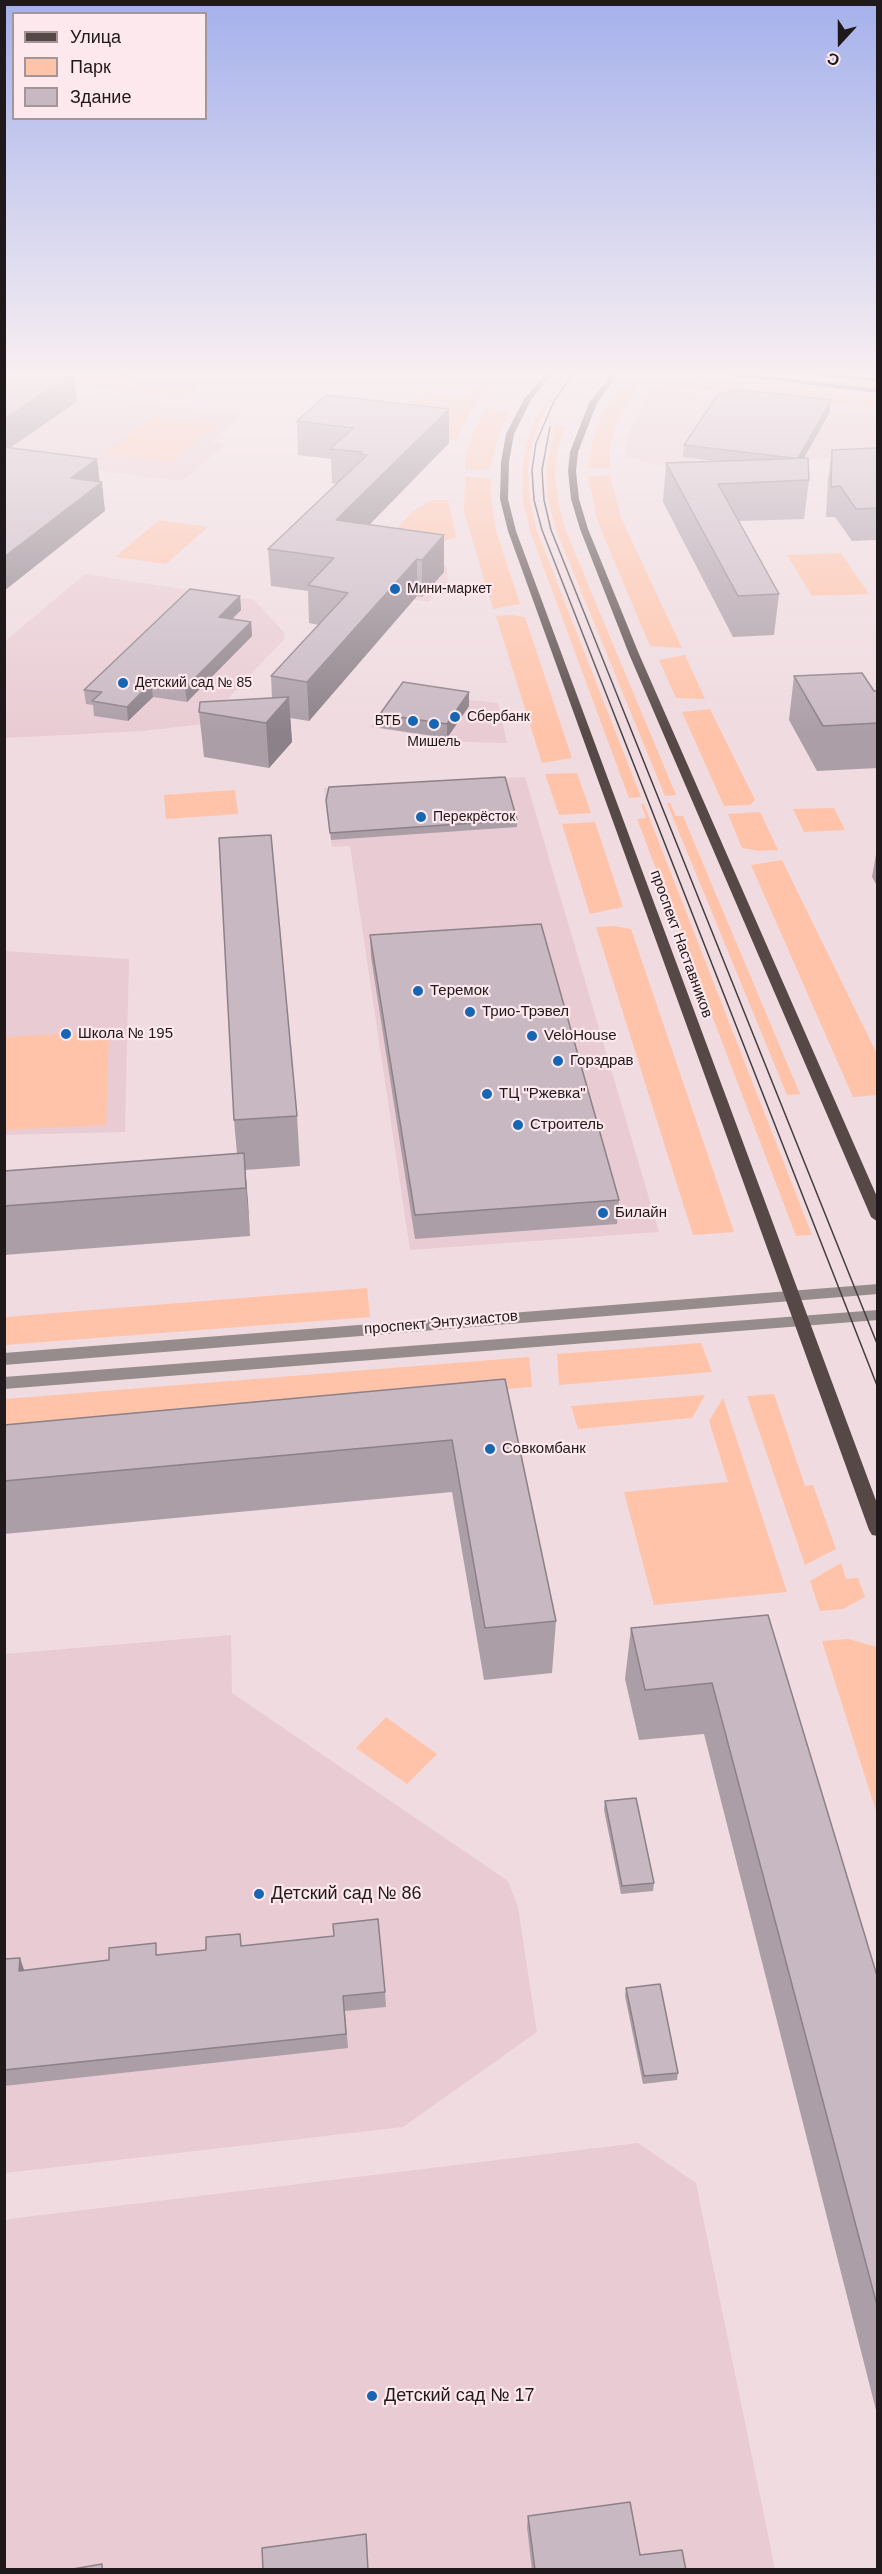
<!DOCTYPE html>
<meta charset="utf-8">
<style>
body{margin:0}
#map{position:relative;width:882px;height:2574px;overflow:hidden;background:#efdbe0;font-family:Helvetica,sans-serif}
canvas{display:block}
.frame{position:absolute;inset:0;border:6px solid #20191b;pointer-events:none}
.legend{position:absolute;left:12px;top:12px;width:195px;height:108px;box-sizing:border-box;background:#fce8ed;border:2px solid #a49599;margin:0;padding:8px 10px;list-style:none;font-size:18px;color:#20191b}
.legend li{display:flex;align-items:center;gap:12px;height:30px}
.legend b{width:30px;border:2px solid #a49599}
.north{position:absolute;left:810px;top:12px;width:60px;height:60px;-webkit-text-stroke:4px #fce8ed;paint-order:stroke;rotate:201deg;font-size:16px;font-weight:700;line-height:24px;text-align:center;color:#20191b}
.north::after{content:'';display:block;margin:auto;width:21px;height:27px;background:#20191b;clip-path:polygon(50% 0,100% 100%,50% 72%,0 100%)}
</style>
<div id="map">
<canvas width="882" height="2574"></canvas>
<div class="frame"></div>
<ul class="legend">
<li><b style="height:8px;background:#564847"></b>Улица</li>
<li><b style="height:16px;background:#ffc3a9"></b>Парк</li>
<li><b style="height:16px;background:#c8b8c2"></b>Здание</li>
</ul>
<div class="north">С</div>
</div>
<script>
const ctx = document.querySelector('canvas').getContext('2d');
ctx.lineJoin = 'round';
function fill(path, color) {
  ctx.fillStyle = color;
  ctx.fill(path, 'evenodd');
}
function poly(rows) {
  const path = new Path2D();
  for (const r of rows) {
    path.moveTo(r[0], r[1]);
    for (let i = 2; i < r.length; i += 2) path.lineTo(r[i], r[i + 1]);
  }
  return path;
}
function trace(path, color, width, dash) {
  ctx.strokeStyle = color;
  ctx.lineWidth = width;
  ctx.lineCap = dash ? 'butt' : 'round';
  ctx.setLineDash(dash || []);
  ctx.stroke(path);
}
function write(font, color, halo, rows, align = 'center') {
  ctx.font = font + ' Helvetica,sans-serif';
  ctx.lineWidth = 4.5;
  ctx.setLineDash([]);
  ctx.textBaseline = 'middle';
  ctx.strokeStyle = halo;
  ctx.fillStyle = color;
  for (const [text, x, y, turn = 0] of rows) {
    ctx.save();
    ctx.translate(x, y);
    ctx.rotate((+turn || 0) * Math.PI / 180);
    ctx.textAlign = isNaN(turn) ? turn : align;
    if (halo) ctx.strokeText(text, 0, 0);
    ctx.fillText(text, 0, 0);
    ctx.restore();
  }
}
fill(poly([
 [5,388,101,400,115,399,244,414,211,442,226,444,183,480,177,481,5,457],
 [650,389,877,415,877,457,661,466,624,456,630,429],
 [390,558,447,566,448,595,435,595,429,602,359,591],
 [85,574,254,600,284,632,285,638,204,724,143,731,5,738,4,642],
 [399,693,498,703,507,743,466,742,370,727],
 [525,777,659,1232,410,1250,350,846,332,847,324,788],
 [4,951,129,959,125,1132,5,1135],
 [231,1635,232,1693,508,1881,518,1907,537,2032,403,2127,5,2173,5,1654],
 [638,2143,696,2183,775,2569,5,2570,4,2222,9,2219]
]), '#e9ccd3');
fill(poly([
 [87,373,106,373,139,377,121,390,70,384],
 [143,378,203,385,183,400,122,393],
 [483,378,496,380,471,410,456,441,390,433,376,437,424,392,466,397],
 [665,380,742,388,738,394,661,385],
 [621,385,634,387,636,390,617,419,609,453,610,469,588,467,594,434,607,405],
 [756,386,877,397,877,409,750,395],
 [557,387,559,387,541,418,532,443,528,471,530,501,537,531,641,797,629,798,530,531,523,501,522,471,526,443,536,418],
 [485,409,510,411,499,434,490,469,465,470,465,460,473,433],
 [153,418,216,425,170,463,104,454],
 [555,425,565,426,559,445,555,471,558,500,565,529,676,795,665,796,556,530,548,500,546,470],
 [610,475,621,518,682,648,650,646,597,520,588,476],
 [465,476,491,479,491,498,496,531,520,604,493,609,464,512],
 [432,500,448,500,456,538,442,541,384,542,412,512],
 [159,520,208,527,166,564,115,557],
 [841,553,869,594,812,596,787,555],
 [510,615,525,617,572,758,542,763,496,616],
 [685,655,705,699,676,698,659,660],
 [710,709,755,800,750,805,724,806,682,712],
 [577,773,591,813,559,815,545,774],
 [235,790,238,814,166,819,164,795],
 [667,803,670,803,676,816,683,816,800,1094,787,1095],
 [641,804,644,804,812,1235,796,1236,637,819,646,818],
 [834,808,845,830,804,832,793,809],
 [760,812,778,850,759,851,742,848,728,814],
 [595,822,623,907,590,914,562,824],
 [782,860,877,1054,877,1095,853,1097,751,865],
 [614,926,631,929,734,1232,693,1235,596,927],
 [109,1031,106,1125,5,1130,5,1037],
 [367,1288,370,1317,5,1345,5,1317],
 [701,1343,712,1372,559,1385,557,1354],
 [529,1357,532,1387,5,1429,5,1399],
 [774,1394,805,1486,813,1485,836,1549,805,1565,747,1396],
 [705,1395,692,1418,578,1429,571,1406],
 [723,1398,787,1592,654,1605,624,1492,728,1482,709,1421],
 [841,1563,846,1579,858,1578,865,1597,843,1609,820,1611,810,1581],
 [848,1639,877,1647,877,1814,822,1641],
 [386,1717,437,1754,407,1784,356,1748]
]), '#ffc3a9');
fill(poly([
 [829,373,846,373,832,377,829,373],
 [878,1284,878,1294,4,1365,4,1353,878,1284],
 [878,1310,878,1320,4,1389,4,1377,878,1310]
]), '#958c8b');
fill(poly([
 [546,373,553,373,531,400,514,434,509,462,508,499,516,531,878,1506,878,1536,872,1535,869,1530,508,531,500,499,501,462,506,434,524,399,546,373],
 [612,373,619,373,597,403,578,452,576,471,579,499,588,529,639,654,878,1199,878,1222,871,1217,629,654,580,529,571,499,568,471,570,452,589,403,612,373],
 [712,373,737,373,878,389,878,393,712,373],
 [812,373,878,378,878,382,815,375,812,373]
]), '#564847');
trace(poly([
 [574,373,554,401,536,443,532,470,534,500,542,530,878,1388],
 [550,427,542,470,544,500,551,530,878,1346]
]), '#453c3f', 1.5);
fill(poly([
 [326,395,449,443,369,525,444,572,422,597,417,596,309,721,290,718,292,742,269,768,204,757,199,712,272,698,271,676,319,625,309,623,308,591,271,586,268,549,337,484,332,483,331,459,298,455,297,421],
 [830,412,804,458,809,480,804,519,739,521,779,594,774,635,733,637,663,502,666,463,716,461,683,457,684,445],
 [878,448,878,540,852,541,835,517,826,517,828,480,832,450],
 [240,596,241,610,232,619,251,622,252,636,187,702,153,697,128,721,94,716,93,705,86,704,84,690],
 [794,676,874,691,878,691,878,768,817,771,789,720],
 [469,706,447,738,380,728,380,714],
 [326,800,517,820,517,827,331,840],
 [878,843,878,888,872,877],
 [370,935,619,1200,617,1224,415,1239,371,957],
 [297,1116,300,1166,245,1170,250,1236,4,1255,4,1171,237,1154,234,1120],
 [505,1379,556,1621,552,1673,484,1680,452,1492,4,1534,4,1425],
 [768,1615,878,1979,878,2418,704,1734,639,1740,625,1679,631,1628],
 [605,1801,654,1883,653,1891,621,1894,604,1810],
 [242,1946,385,1992,386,2007,345,2011,348,2048,4,2086,4,1959,20,1958,24,1970],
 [626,1988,678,2073,677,2080,643,2084,625,1996],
 [528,2516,640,2555,686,2570,532,2570,527,2527]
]), '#ac9ea7');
fill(poly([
 [73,373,74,373,77,402,4,452,4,419],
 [831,400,830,412,796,471,798,459],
 [449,409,449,443,338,557,336,520],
 [97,459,100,484,102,482,105,511,4,591,4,557,71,478],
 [444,535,444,572,422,597,422,560],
 [417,559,417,596,309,721,307,682],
 [240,596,241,610,220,631,219,617],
 [251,622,252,636,187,702,185,688],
 [151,683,153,697,128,721,127,707],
 [469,692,469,706,447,738,447,724],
 [289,697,292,742,269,768,266,723],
 [244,1153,248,1201,250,1236,246,1188],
 [20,1958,25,1973,19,1971]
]), '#8c8188');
const building = poly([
 [4,373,73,373,4,419,4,373],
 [742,390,831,400,798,458,793,458,684,445,718,394,742,390],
 [326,395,449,409,336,520,444,535,422,560,417,559,307,682,271,676,348,593,308,585,334,558,268,549,367,455,360,454,362,452,330,449,353,428,297,421,326,395],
 [4,447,97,459,71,478,102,482,4,557,4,447],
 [878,448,878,508,856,509,840,486,831,487,832,450,878,448],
 [808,458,809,480,718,484,779,594,738,596,666,463,808,458],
 [190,589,240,596,219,617,251,622,185,688,151,683,127,707,92,701,102,692,84,690,190,589],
 [862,673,874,691,878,691,878,723,823,726,794,676,862,673],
 [403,682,469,692,447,724,380,714,403,682],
 [289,697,266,723,199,712,200,702,289,697],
 [505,777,517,820,330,833,326,800,329,787,505,777],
 [271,835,297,1116,234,1120,219,838,271,835],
 [541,924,619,1200,415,1215,370,935,541,924],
 [244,1153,246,1188,4,1206,4,1171,244,1153],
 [505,1379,556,1621,485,1628,452,1440,4,1481,4,1425,505,1379],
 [768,1615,878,1979,878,2309,712,1683,645,1690,631,1628,768,1615],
 [636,1798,654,1883,622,1886,605,1801,636,1798],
 [378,1919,385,1992,343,1996,346,2034,4,2070,4,1959,20,1958,19,1971,109,1960,109,1948,156,1943,156,1955,206,1950,206,1937,240,1934,241,1946,334,1936,333,1924,378,1919],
 [660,1984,678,2073,644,2076,626,1988,660,1984],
 [630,2502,640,2555,682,2550,686,2570,535,2570,528,2516,630,2502],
 [366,2534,368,2570,263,2570,262,2548,366,2534],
 [102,2564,102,2570,67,2570,102,2564]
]);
fill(building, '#c8b8c2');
trace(building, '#8c8188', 1.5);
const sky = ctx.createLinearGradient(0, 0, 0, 734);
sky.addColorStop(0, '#a5b1ec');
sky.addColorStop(0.51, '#f8eff1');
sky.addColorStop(1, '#f8eff100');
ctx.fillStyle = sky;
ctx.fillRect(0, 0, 882, 734);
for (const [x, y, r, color] of [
 [395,589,6,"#1766b4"],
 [123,683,6,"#1766b4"],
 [455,717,6,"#1766b4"],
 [413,721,6,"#1766b4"],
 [434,724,6,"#1766b4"],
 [421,817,6,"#1766b4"],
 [418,991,6,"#1766b4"],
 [470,1012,6,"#1766b4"],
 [66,1034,6,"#1766b4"],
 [532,1036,6,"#1766b4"],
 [558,1061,6,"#1766b4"],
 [487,1094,6,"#1766b4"],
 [518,1125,6,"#1766b4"],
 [603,1213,6,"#1766b4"],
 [490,1449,6,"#1766b4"],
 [259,1894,6,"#1766b4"],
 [372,2396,6,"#1766b4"]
]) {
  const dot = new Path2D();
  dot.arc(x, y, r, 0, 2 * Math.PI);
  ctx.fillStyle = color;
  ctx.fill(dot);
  trace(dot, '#fce8ed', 2);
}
write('14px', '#20191b', '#fce8ed', [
 ["Мини-маркет",407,589],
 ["Детский сад № 85",135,683],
 ["Сбербанк",467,717],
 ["ВТБ",401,721,"right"],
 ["Мишель",434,742,"center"],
 ["Перекрёсток",433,817]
], 'left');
write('15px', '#20191b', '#fce8ed', [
 ["проспект Наставников",681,944,70],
 ["проспект Энтузиастов",441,1323,-5]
]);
write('15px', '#20191b', '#fce8ed', [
 ["Теремок",430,991],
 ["Трио-Трэвел",482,1012],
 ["Школа № 195",78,1034],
 ["VeloHouse",544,1036],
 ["Горздрав",570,1061],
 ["ТЦ \"Ржевка\"",499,1094],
 ["Строитель",530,1125],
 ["Билайн",615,1213],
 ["Совкомбанк",502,1449]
], 'left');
write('18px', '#20191b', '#fce8ed', [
 ["Детский сад № 86",271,1894],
 ["Детский сад № 17",384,2396]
], 'left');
</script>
